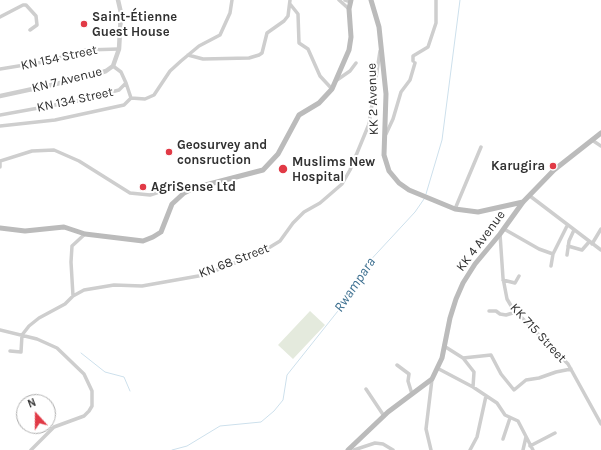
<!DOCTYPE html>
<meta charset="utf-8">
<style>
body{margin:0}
#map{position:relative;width:601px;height:450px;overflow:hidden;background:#fff;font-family:Karla,sans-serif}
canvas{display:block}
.north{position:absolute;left:16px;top:394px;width:40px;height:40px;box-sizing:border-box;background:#fff;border:1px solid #adadad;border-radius:50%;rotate:339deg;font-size:11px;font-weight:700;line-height:16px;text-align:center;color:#313131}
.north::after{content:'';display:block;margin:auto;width:14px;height:18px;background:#e13a46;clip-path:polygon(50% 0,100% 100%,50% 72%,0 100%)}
</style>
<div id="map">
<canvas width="601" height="450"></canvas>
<div class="north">N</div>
</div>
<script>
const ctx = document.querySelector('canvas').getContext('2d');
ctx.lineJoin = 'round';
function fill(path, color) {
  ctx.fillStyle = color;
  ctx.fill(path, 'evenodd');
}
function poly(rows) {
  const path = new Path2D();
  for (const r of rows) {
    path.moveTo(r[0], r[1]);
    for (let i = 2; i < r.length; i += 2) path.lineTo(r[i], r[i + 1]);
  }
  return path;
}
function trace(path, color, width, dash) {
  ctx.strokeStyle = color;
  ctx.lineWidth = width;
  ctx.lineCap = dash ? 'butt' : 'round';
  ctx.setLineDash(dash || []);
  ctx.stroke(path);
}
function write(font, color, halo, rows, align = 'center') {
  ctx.font = font + ' Karla,sans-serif';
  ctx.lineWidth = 4;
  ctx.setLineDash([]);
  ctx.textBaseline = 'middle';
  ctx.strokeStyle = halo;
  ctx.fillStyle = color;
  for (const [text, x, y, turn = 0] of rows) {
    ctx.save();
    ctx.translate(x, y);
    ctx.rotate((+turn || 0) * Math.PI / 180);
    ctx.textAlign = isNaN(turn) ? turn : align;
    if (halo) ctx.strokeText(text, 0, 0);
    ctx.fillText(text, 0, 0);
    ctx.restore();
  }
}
fill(poly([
 [310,311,325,325,293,359,278,345]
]), '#e4eadd');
trace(poly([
 [426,194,442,140,460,0],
 [81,353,105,372,124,377,130,391],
 [172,450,187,446,220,426,261,422,274,411,283,400,287,375,357,287,365,266,415,212,424,199]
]), '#cde0ec', 1);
trace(poly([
 [339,0,349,9],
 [345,0,351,2],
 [290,4,298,14,299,43,308,49,320,76,332,89],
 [0,17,23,5,26,5,36,16,37,25,30,30],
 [188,55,203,59,249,58,259,55,262,53,267,33,284,21,288,16,290,0],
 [413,61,413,56,428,47,436,23,436,0],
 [0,69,49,61,86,50,119,49],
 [337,80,350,71,356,63],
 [126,83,131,98,145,99,154,95,170,71,181,61,199,46,220,35,230,13,232,0],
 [0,115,77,101,119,90,126,83,121,72,113,66],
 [0,126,55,120,124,105,131,98],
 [386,134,393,119,401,92,410,80,415,63],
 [592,140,601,146],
 [0,161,32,151,54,150,79,161,130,193,150,195,178,186,194,188],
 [0,161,0,167],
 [530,196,601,250],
 [455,209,481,147],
 [504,229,539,249,553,254],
 [500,234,503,278,507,299,513,309,568,364,601,424],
 [592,244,601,229],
 [568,246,582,250,589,242],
 [567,255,569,241,574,230],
 [551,266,553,254,567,226],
 [503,280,515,283,519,276],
 [73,296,71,262,72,246,85,234],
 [489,311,496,311,500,314,506,315,516,312],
 [0,330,37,339,57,348,84,374,92,391,92,406,89,411,84,416,54,427,31,450],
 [444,346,463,358,491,355,501,374,514,390,526,380,539,378,556,372,571,369],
 [10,351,21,352,22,335,29,326,39,318,65,304,73,296,84,290,114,285,142,286,204,275,262,252,280,241,293,223,304,212,320,203,342,184,350,170,369,124,380,51],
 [463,358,474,372,473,387],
 [397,365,409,374,408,381,412,394],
 [437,368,473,387,497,403,505,415,518,421,533,450],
 [366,389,384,416],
 [503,439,510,418],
 [530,446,555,433],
 [354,450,375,443,383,444,393,450],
 [431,450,426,429,432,379],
 [470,450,477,437,486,396],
 [523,450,526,437]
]), '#cecece', 3.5);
trace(poly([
 [0,96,88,77,106,71,113,66,119,49,121,13,118,0]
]), '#cecece', 4.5);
trace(poly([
 [371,0,379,27,386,94,384,155,389,171,399,183,409,190,455,209,478,212,523,202],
 [0,228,25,231,64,227,85,234,143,241,153,237,161,232,172,204,184,193,194,188,263,170,278,154,299,115,319,103,332,89,349,50,351,37,349,9,351,0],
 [348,450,388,412,432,379,442,358,450,318,456,299,463,283,475,264,500,234,523,202,554,170,601,133]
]), '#bbb', 5);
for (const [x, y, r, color] of [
 [84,24,4,"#e13a46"],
 [169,152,4,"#e13a46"],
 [553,166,4,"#e13a46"],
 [283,169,5,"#e13a46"],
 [143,187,4,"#e13a46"]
]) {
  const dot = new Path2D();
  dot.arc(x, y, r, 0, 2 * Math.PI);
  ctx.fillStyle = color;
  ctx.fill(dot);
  trace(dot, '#fff', 1.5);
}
write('bold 13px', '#313131', '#fff', [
 ["Saint-Étienne",92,17],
 ["Guest House",92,32],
 ["Geosurvey and",177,145],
 ["consruction",177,160],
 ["Muslims New",292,162],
 ["Hospital",292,177],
 ["Karugira",545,166,"right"],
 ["AgriSense Ltd",151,187]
], 'left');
write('13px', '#313131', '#fff', [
 ["KN 154 Street",59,58,-12],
 ["KN 7 Avenue",67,80,-14],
 ["KK 2 Avenue",373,99,-92],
 ["KN 134 Street",75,100,-12],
 ["KK 4 Avenue",481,241,-53],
 ["KN 68 Street",234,261,-21],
 ["KK 715 Street",538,333,47]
]);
write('italic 14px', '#407292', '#fff', [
 ["Rwampara",355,285,-56]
]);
</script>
